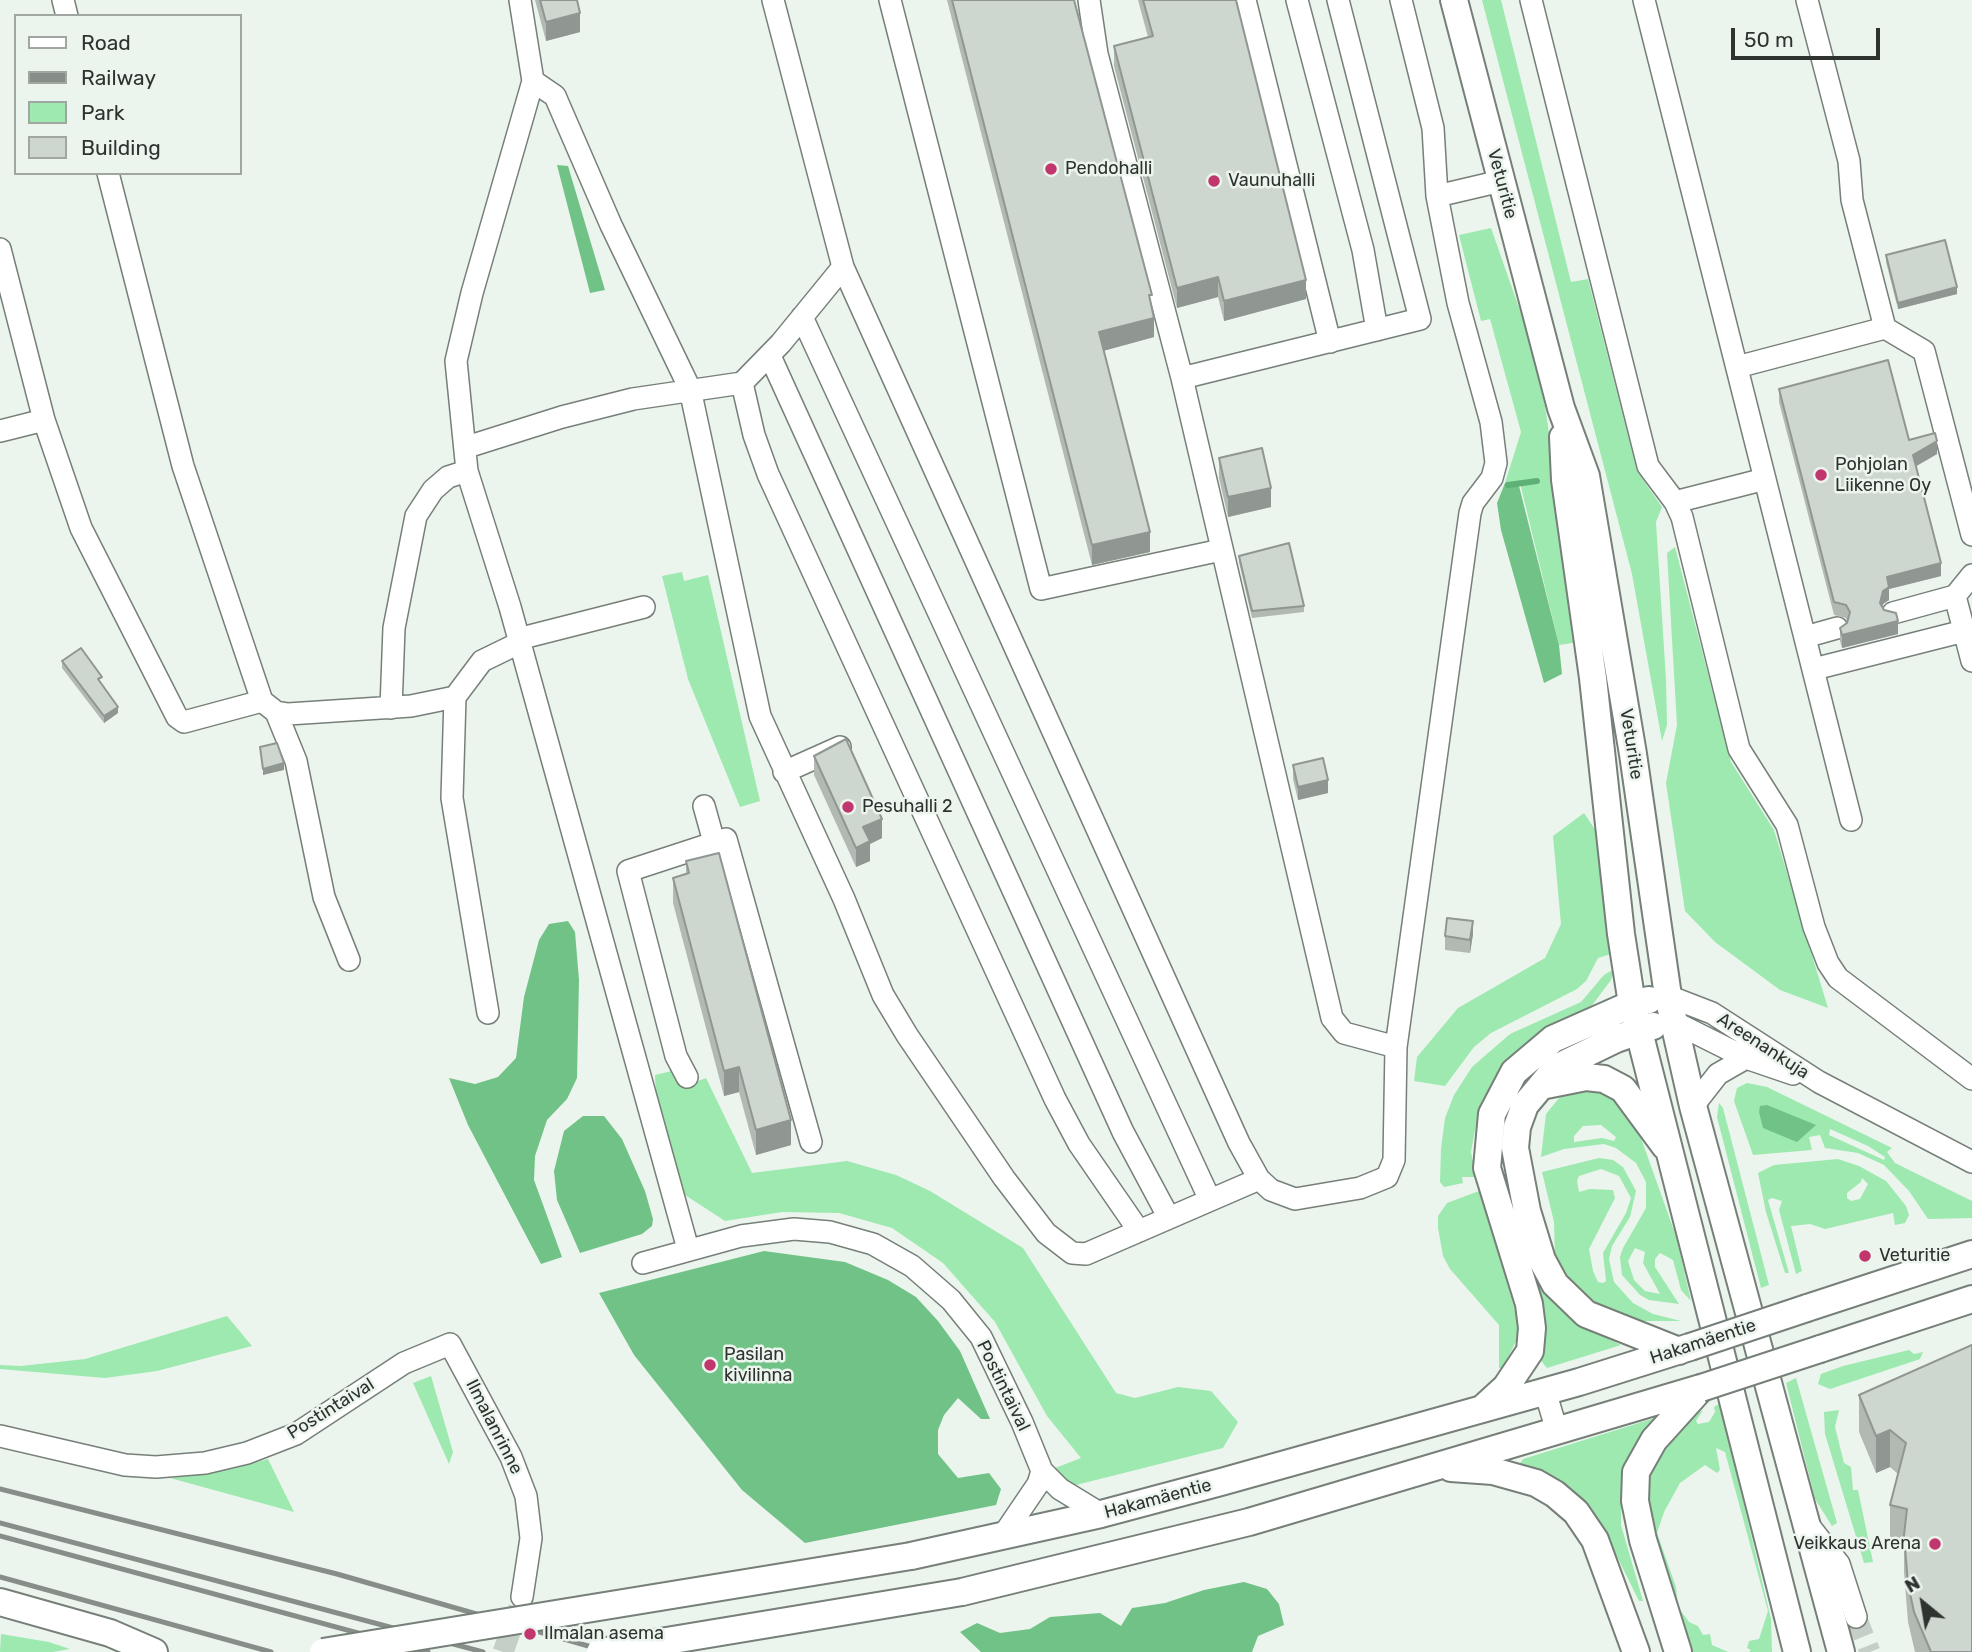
<!DOCTYPE html>
<meta charset="utf-8">
<style>
body{margin:0}
#map{position:relative;width:1972px;height:1652px;overflow:hidden;background:#ebf5ed;font-family:Rubik,sans-serif}
canvas{display:block}
.legend{position:absolute;left:14px;top:14px;width:228px;height:161px;box-sizing:border-box;background:#ebf5ed;border:2px solid #a0a7a1;margin:0;padding:9px 12px;list-style:none;font-size:21px;color:#2f3330}
.legend li{display:flex;align-items:center;gap:14px;height:35px}
.legend b{width:35px;border:2px solid #a0a7a1}
.north{position:absolute;left:1888px;top:1568px;width:70px;height:70px;-webkit-text-stroke:5px #ebf5ed;paint-order:stroke;rotate:330deg;font-size:19px;font-weight:700;line-height:28px;text-align:center;color:#2f3330}
.north::after{content:'';display:block;margin:auto;width:24px;height:32px;background:#2f3330;clip-path:polygon(50% 0,100% 100%,50% 72%,0 100%)}
.scale{position:absolute;left:1731px;top:28px;width:149px;height:32px;box-sizing:border-box;border:4px solid #2f3330;border-top:0;padding-left:9px;font-size:21px;line-height:24px;white-space:nowrap;color:#2f3330;-webkit-text-stroke:5px #ebf5ed;paint-order:stroke}
</style>
<div id="map">
<canvas width="1972" height="1652"></canvas>
<ul class="legend">
<li><b style="height:9px;background:#fff"></b>Road</li>
<li><b style="height:9px;background:#878e89"></b>Railway</li>
<li><b style="height:19px;background:#9de9b0"></b>Park</li>
<li><b style="height:19px;background:#ced7cf"></b>Building</li>
</ul>
<div class="north">N</div>
<div class="scale">50 m</div>
</div>
<script>
const ctx = document.querySelector('canvas').getContext('2d');
ctx.lineJoin = 'round';
function fill(path, color) {
  ctx.fillStyle = color;
  ctx.fill(path, 'evenodd');
}
function poly(rows) {
  const path = new Path2D();
  for (const r of rows) {
    path.moveTo(r[0], r[1]);
    for (let i = 2; i < r.length; i += 2) path.lineTo(r[i], r[i + 1]);
  }
  return path;
}
function trace(path, color, width, dash) {
  ctx.strokeStyle = color;
  ctx.lineWidth = width;
  ctx.lineCap = dash ? 'butt' : 'round';
  ctx.setLineDash(dash || []);
  ctx.stroke(path);
}
function write(font, color, halo, rows, align = 'center') {
  ctx.font = font + ' Rubik,sans-serif';
  ctx.lineWidth = 5;
  ctx.setLineDash([]);
  ctx.textBaseline = 'middle';
  ctx.strokeStyle = halo;
  ctx.fillStyle = color;
  for (const [text, x, y, turn = 0] of rows) {
    ctx.save();
    ctx.translate(x, y);
    ctx.rotate((+turn || 0) * Math.PI / 180);
    ctx.textAlign = isNaN(turn) ? turn : align;
    if (halo) ctx.strokeText(text, 0, 0);
    ctx.fillText(text, 0, 0);
    ctx.restore();
  }
}
fill(poly([
 [1482,0,1501,0,1571,282,1588,279,1637,471,1662,507,1656,522,1666,680,1667,725,1662,741,1632,574],
 [1491,228,1531,342,1545,406,1579,642,1559,645,1521,487,1518,482,1505,483,1521,432,1490,319,1481,321,1459,235],
 [1675,547,1731,762,1774,830,1828,1008,1780,990,1715,942,1685,911,1666,783,1677,725,1667,553],
 [682,572,684,581,708,575,760,801,740,807,688,679,662,576],
 [1584,813,1596,831,1614,953,1598,958,1586,981,1577,989,1491,1033,1474,1047,1445,1086,1414,1081,1417,1057,1458,1008,1545,958,1561,924,1553,836],
 [1614,969,1611,980,1590,1008,1550,1025,1505,1061,1479,1108,1471,1152,1476,1177,1462,1177,1463,1183,1444,1187,1440,1182,1441,1149,1445,1118,1454,1095,1472,1067,1510,1034,1581,1002,1604,975],
 [672,1071,685,1086,706,1078,752,1173,847,1161,896,1175,930,1191,1023,1248,1116,1393,1135,1398,1178,1387,1211,1391,1238,1422,1223,1448,1072,1486,1050,1470,1081,1458,1047,1416,995,1322,943,1263,892,1228,839,1213,782,1212,725,1221,685,1195,677,1176,656,1096,655,1075],
 [1747,1083,1767,1087,1892,1148,1887,1152,1895,1163,1972,1201,1972,1218,1928,1219,1909,1191,1884,1165,1858,1153,1825,1148,1820,1135,1809,1137,1812,1150,1753,1155,1734,1101,1737,1088],
 [1830,1129,1868,1146,1885,1157,1884,1160,1829,1135],
 [1605,1088,1632,1113,1676,1236,1691,1301,1681,1290,1673,1260,1660,1253,1655,1259,1655,1267,1679,1304,1649,1300,1640,1295,1622,1275,1620,1257,1623,1248,1646,1208,1646,1182,1636,1163,1616,1148,1604,1144,1564,1149,1541,1157,1546,1114,1559,1098,1574,1089],
 [1601,1125,1616,1137,1614,1141,1602,1138,1574,1142,1574,1136,1583,1126],
 [1635,1248,1645,1252,1643,1263,1660,1294,1645,1291,1634,1280,1628,1261],
 [1719,1103,1723,1108,1769,1285,1761,1288,1717,1117],
 [1599,1158,1613,1160,1623,1167,1636,1191,1630,1217,1612,1246,1609,1259,1614,1282,1633,1303,1653,1314,1681,1321,1633,1321,1608,1312,1582,1295,1555,1259,1554,1222,1542,1172],
 [1601,1169,1619,1176,1631,1198,1626,1213,1603,1253,1606,1281,1603,1283,1598,1282,1593,1271,1589,1249,1615,1198,1613,1190,1590,1189,1579,1192,1577,1181,1579,1176],
 [1838,1159,1859,1166,1886,1181,1906,1206,1909,1215,1905,1223,1895,1225,1893,1213,1825,1229,1810,1224,1791,1226,1802,1271,1796,1274,1779,1210,1782,1201,1772,1198,1768,1200,1789,1273,1785,1273,1766,1212,1758,1173,1774,1165],
 [1862,1178,1868,1184,1860,1199,1851,1201,1847,1198,1847,1193,1861,1182],
 [1479,1191,1519,1323,1518,1337,1503,1368,1499,1368,1499,1325,1450,1269,1443,1256,1438,1228,1438,1216,1447,1203],
 [1533,1269,1588,1328,1621,1345,1547,1368,1537,1356,1527,1271],
 [227,1316,252,1346,157,1371,105,1378,0,1369,0,1365,21,1366,85,1359],
 [1909,1350,1914,1354,1923,1352,1920,1359,1830,1389,1818,1384,1821,1374,1843,1366],
 [431,1376,453,1452,449,1464,413,1383],
 [1796,1378,1837,1523,1832,1526,1815,1499,1786,1383],
 [1720,1403,1771,1619,1772,1652,1749,1652,1751,1650,1747,1648,1749,1641,1759,1639,1768,1611,1725,1452,1716,1448,1720,1470,1717,1473,1705,1465,1680,1483,1664,1512,1657,1533,1676,1587,1678,1607,1689,1622,1698,1626,1703,1635,1710,1634,1712,1645,1728,1652,1688,1652,1641,1507,1646,1469,1683,1423,1703,1410,1696,1421,1698,1424,1709,1422,1715,1412,1714,1407],
 [1839,1410,1835,1427,1844,1463,1851,1467,1853,1490,1858,1490,1873,1562,1864,1563,1825,1434,1824,1412],
 [1655,1418,1627,1464,1621,1489,1621,1525,1643,1601,1639,1601,1600,1522,1583,1502,1519,1465,1523,1459],
 [268,1459,294,1512,170,1478,235,1468],
 [1,1634,49,1642,70,1649,53,1652,0,1652]
]), '#9de9b0');
fill(poly([
 [557,165,568,166,605,290,590,293],
 [1518,482,1559,645,1562,674,1544,683,1501,530,1497,503,1505,483],
 [568,921,575,932,579,980,577,1078,567,1099,547,1120,535,1156,534,1180,562,1257,541,1264,468,1125,449,1078,475,1084,498,1077,516,1058,524,997,539,940,549,924],
 [1767,1105,1816,1125,1797,1142,1763,1128,1759,1112,1760,1106],
 [583,1116,604,1116,622,1139,645,1191,653,1219,652,1226,642,1234,580,1253,557,1200,554,1171,564,1131],
 [764,1251,845,1262,888,1280,916,1297,938,1321,960,1351,990,1419,981,1419,958,1398,944,1415,938,1430,938,1454,958,1478,989,1473,1001,1489,996,1505,805,1543,742,1490,634,1355,599,1293],
 [1244,1582,1267,1589,1279,1604,1284,1625,1258,1636,1252,1652,981,1652,960,1632,977,1623,1000,1633,1030,1629,1050,1617,1100,1613,1121,1626,1132,1608,1165,1603,1204,1590]
]), '#71c287');
trace(poly([
 [1508,485,1537,481]
]), '#5fb076', 6);
trace(poly([
 [1856,1617,1870,1652],
 [503,1652,519,1608]
]), '#c5cec7', 21, [21, 10]);
const minor = poly([
 [63,0,67,16],
 [520,0,533,81,472,293,456,361,467,471,510,607,688,1249],
 [773,0,843,267,1239,1143,1259,1179,1271,1190,1295,1199,1360,1188,1387,1177,1394,1160,1396,1047,1470,513,1473,503,1492,478,1496,463,1491,422,1458,303,1437,196,1433,128,1401,0],
 [890,0,1041,589,1221,550],
 [1089,0,1097,54,1182,378,1332,1018,1344,1033,1396,1047],
 [1245,0,1330,342],
 [1297,0,1363,250,1377,330],
 [1531,0,1648,466,1675,502,1682,517,1739,749,1787,825,1814,927,1828,963,1838,978,1972,1079],
 [1644,0,1851,820],
 [1807,0,1849,161,1852,200,1885,328,1924,351,1972,535],
 [533,81,555,96,611,225,690,389,760,716,844,899,883,995,907,1035,1004,1178,1046,1233,1072,1253,1086,1254,1259,1179],
 [108,173,183,466,262,701],
 [1437,196,1501,181],
 [0,249,44,420,81,528,177,717,184,722,262,701,276,712,288,714,411,706,455,697],
 [802,317,1210,1200],
 [770,356,1123,1132,1169,1218],
 [1737,367,1885,328],
 [1182,378,1420,319,1338,0],
 [742,383,754,435,768,474,1055,1099,1079,1144,1139,1231],
 [0,431,44,420],
 [467,447,562,417,633,399,742,383,781,343,843,267],
 [1675,502,1765,479],
 [1972,575,1955,596,1972,661],
 [1893,613,1955,596],
 [1805,637,1837,628],
 [518,639,644,607],
 [1814,669,1964,631],
 [391,708,394,628,416,516,433,490,448,477,467,471],
 [276,712,296,761,324,897,349,960],
 [784,772,840,747],
 [704,806,714,842],
 [1668,996,1712,1013,1819,1082,1972,1162],
 [488,1013,452,798,455,697,482,661,519,643],
 [1674,1022,1746,1058,1793,1074],
 [687,1077,676,1056,628,871,726,839,811,1142],
 [1693,1106,1718,1074,1746,1058],
 [643,1263,741,1236,794,1229,830,1232,873,1244,912,1266,951,1300,981,1337,1022,1422,1042,1471,1060,1489,1101,1514],
 [1545,1391,1557,1431],
 [0,1436,125,1465,156,1467,205,1463,247,1453,296,1434,404,1363,450,1344,511,1457,526,1496,531,1538,522,1597],
 [1810,1527,1839,1564,1856,1617],
 [1002,1537,1038,1484,1042,1471]
]);
const major = poly([
 [1454,0,1561,408,1586,476,1633,754,1668,996,1693,1106,1841,1652],
 [1563,437,1565,480,1593,678,1621,934,1632,1004,1797,1652],
 [1653,1026,1616,1039,1556,1068,1525,1105,1517,1127,1515,1148,1527,1211,1542,1260,1555,1284,1586,1314,1679,1351],
 [1541,1086,1586,1077,1604,1079,1623,1089,1665,1146],
 [1807,1308,1972,1254],
 [1820,1349,1972,1299],
 [1483,1408,1506,1387,1530,1351,1532,1328,1529,1304,1487,1168,1492,1114,1514,1072,1553,1039,1632,1004,1649,1000],
 [1451,1468,1493,1471,1536,1483,1555,1494,1576,1512,1595,1540,1636,1652],
 [911,1556,1101,1514,1221,1482,1579,1382,1690,1347],
 [962,1592,1249,1522,1701,1388],
 [0,1602,110,1633,154,1652],
 [1678,1652,1643,1540,1635,1501,1636,1472,1654,1440,1701,1388]
]);
trace(minor, '#767f78', 24);
trace(major, '#767f78', 30);
trace(minor, '#fff', 21);
trace(major, '#fff', 26);
trace(poly([
 [0,1489,337,1574,609,1652],
 [0,1523,483,1652],
 [0,1536,428,1652],
 [0,1577,271,1652]
]), '#878e89', 5);
const majorBridge = poly([
 [1690,1347,1807,1308],
 [1701,1388,1820,1349],
 [323,1652,911,1556],
 [600,1652,962,1592]
]);
trace(majorBridge, '#767f78', 30, []);
trace(majorBridge, '#fff', 26);
fill(poly([
 [535,0,577,0,580,32,546,41],
 [947,0,1074,0,1152,307,1154,337,1103,351,1150,552,1092,565],
 [1138,0,1236,0,1306,299,1224,321,1218,297,1177,308,1114,66,1114,46,1148,37],
 [1886,255,1957,294,1898,309,1886,262],
 [1779,389,1909,440,1937,454,1916,466,1941,576,1889,589,1889,600,1883,604,1883,607,1898,634,1842,648,1840,641,1840,628,1847,623,1847,621,1846,618,1834,615,1779,402],
 [1219,458,1271,507,1228,517,1219,478],
 [1239,556,1304,606,1304,612,1252,618,1239,562],
 [62,661,102,684,118,713,104,723,62,668],
 [814,756,882,838,870,844,870,861,856,867,814,775],
 [1293,765,1328,793,1298,800,1293,779],
 [686,861,791,1145,756,1155,739,1092,724,1096,673,903,673,878,686,874],
 [1473,934,1470,953,1445,950,1445,936],
 [1972,1345,1972,1652,1915,1652,1908,1622,1904,1572,1904,1546,1890,1542,1890,1505,1898,1474,1890,1467,1876,1473,1859,1432,1859,1395]
]), '#b1b9b2');
fill(poly([
 [580,13,580,32,546,41,546,22],
 [1218,277,1218,297,1177,308,1177,288],
 [1306,280,1306,299,1224,321,1224,301],
 [1957,287,1957,294,1898,309,1898,303],
 [1154,318,1154,337,1099,352,1099,332],
 [1937,441,1937,454,1913,468,1913,455],
 [1271,488,1271,507,1228,517,1228,497],
 [1150,532,1150,552,1092,565,1092,545],
 [1941,563,1941,576,1889,589,1889,600,1883,604,1880,616,1880,603,1887,577],
 [1898,621,1898,634,1842,648,1842,635],
 [118,707,118,713,104,723,104,716],
 [284,763,284,770,263,775,263,769],
 [1328,780,1328,793,1298,800,1298,787],
 [882,819,882,838,870,844,870,861,856,867,856,848,863,827],
 [1473,921,1473,934,1470,953,1470,940],
 [739,1067,739,1092,724,1096,724,1071],
 [791,1120,791,1145,756,1155,756,1130],
 [1890,1430,1890,1467,1876,1473,1876,1436]
]), '#909691');
const building = poly([
 [540,0,577,0,580,13,546,22,540,0],
 [952,0,1074,0,1152,295,1149,295,1154,318,1099,332,1150,532,1092,545,952,0],
 [1143,0,1236,0,1306,280,1224,301,1218,277,1177,288,1114,46,1153,36,1143,0],
 [1945,240,1957,287,1898,303,1886,255,1945,240],
 [1888,360,1909,440,1935,433,1937,441,1913,455,1941,563,1887,577,1889,587,1883,591,1880,603,1884,610,1896,613,1898,621,1842,635,1840,628,1847,623,1850,612,1846,605,1834,602,1779,389,1888,360],
 [1262,448,1271,488,1228,497,1219,458,1262,448],
 [1289,543,1304,606,1252,611,1239,556,1289,543],
 [81,648,102,677,98,679,118,707,104,716,62,661,81,648],
 [846,739,882,819,863,827,870,841,856,848,814,756,846,739],
 [277,743,284,763,263,769,260,747,277,743],
 [1323,758,1328,780,1298,787,1293,765,1323,758],
 [719,853,791,1120,756,1130,739,1067,724,1071,673,878,689,873,686,861,719,853],
 [1447,918,1473,921,1470,940,1445,936,1447,918],
 [1972,1345,1972,1652,1931,1652,1914,1612,1908,1584,1904,1535,1907,1509,1890,1505,1906,1443,1890,1430,1876,1436,1859,1395,1972,1345]
]);
fill(building, '#ced7cf');
trace(building, '#909691', 2);
for (const [x, y, r, color] of [
 [1051,169,7,"#c1366c"],
 [1214,181,7,"#c1366c"],
 [1821,475,7,"#c1366c"],
 [848,807,7,"#c1366c"],
 [1865,1256,7,"#c1366c"],
 [710,1365,7,"#c1366c"],
 [1935,1544,7,"#c1366c"],
 [530,1634,7,"#c1366c"]
]) {
  const dot = new Path2D();
  dot.arc(x, y, r, 0, 2 * Math.PI);
  ctx.fillStyle = color;
  ctx.fill(dot);
  trace(dot, '#ebf5ed', 2.5);
}
write('18px', '#2f3330', '#ebf5ed', [
 ["Pendohalli",1065,169],
 ["Vaunuhalli",1228,181],
 ["Pohjolan",1835,465],
 ["Liikenne Oy",1835,486],
 ["Pesuhalli 2",862,807],
 ["Veturitie",1879,1256],
 ["Pasilan",724,1355],
 ["kivilinna",724,1376],
 ["Veikkaus Arena",1921,1544,"right"],
 ["Ilmalan asema",544,1634]
], 'left');
write('18px', '#2f3330', '#ebf5ed', [
 ["Veturitie",1502,184,75],
 ["Veturitie",1631,744,81],
 ["Areenankuja",1763,1046,33],
 ["Hakamäentie",1703,1342,-18],
 ["Postintaival",1003,1386,64],
 ["Postintaival",331,1409,-32],
 ["Ilmalanrinne",494,1427,63],
 ["Hakamäentie",1158,1499,-15]
]);
</script>
